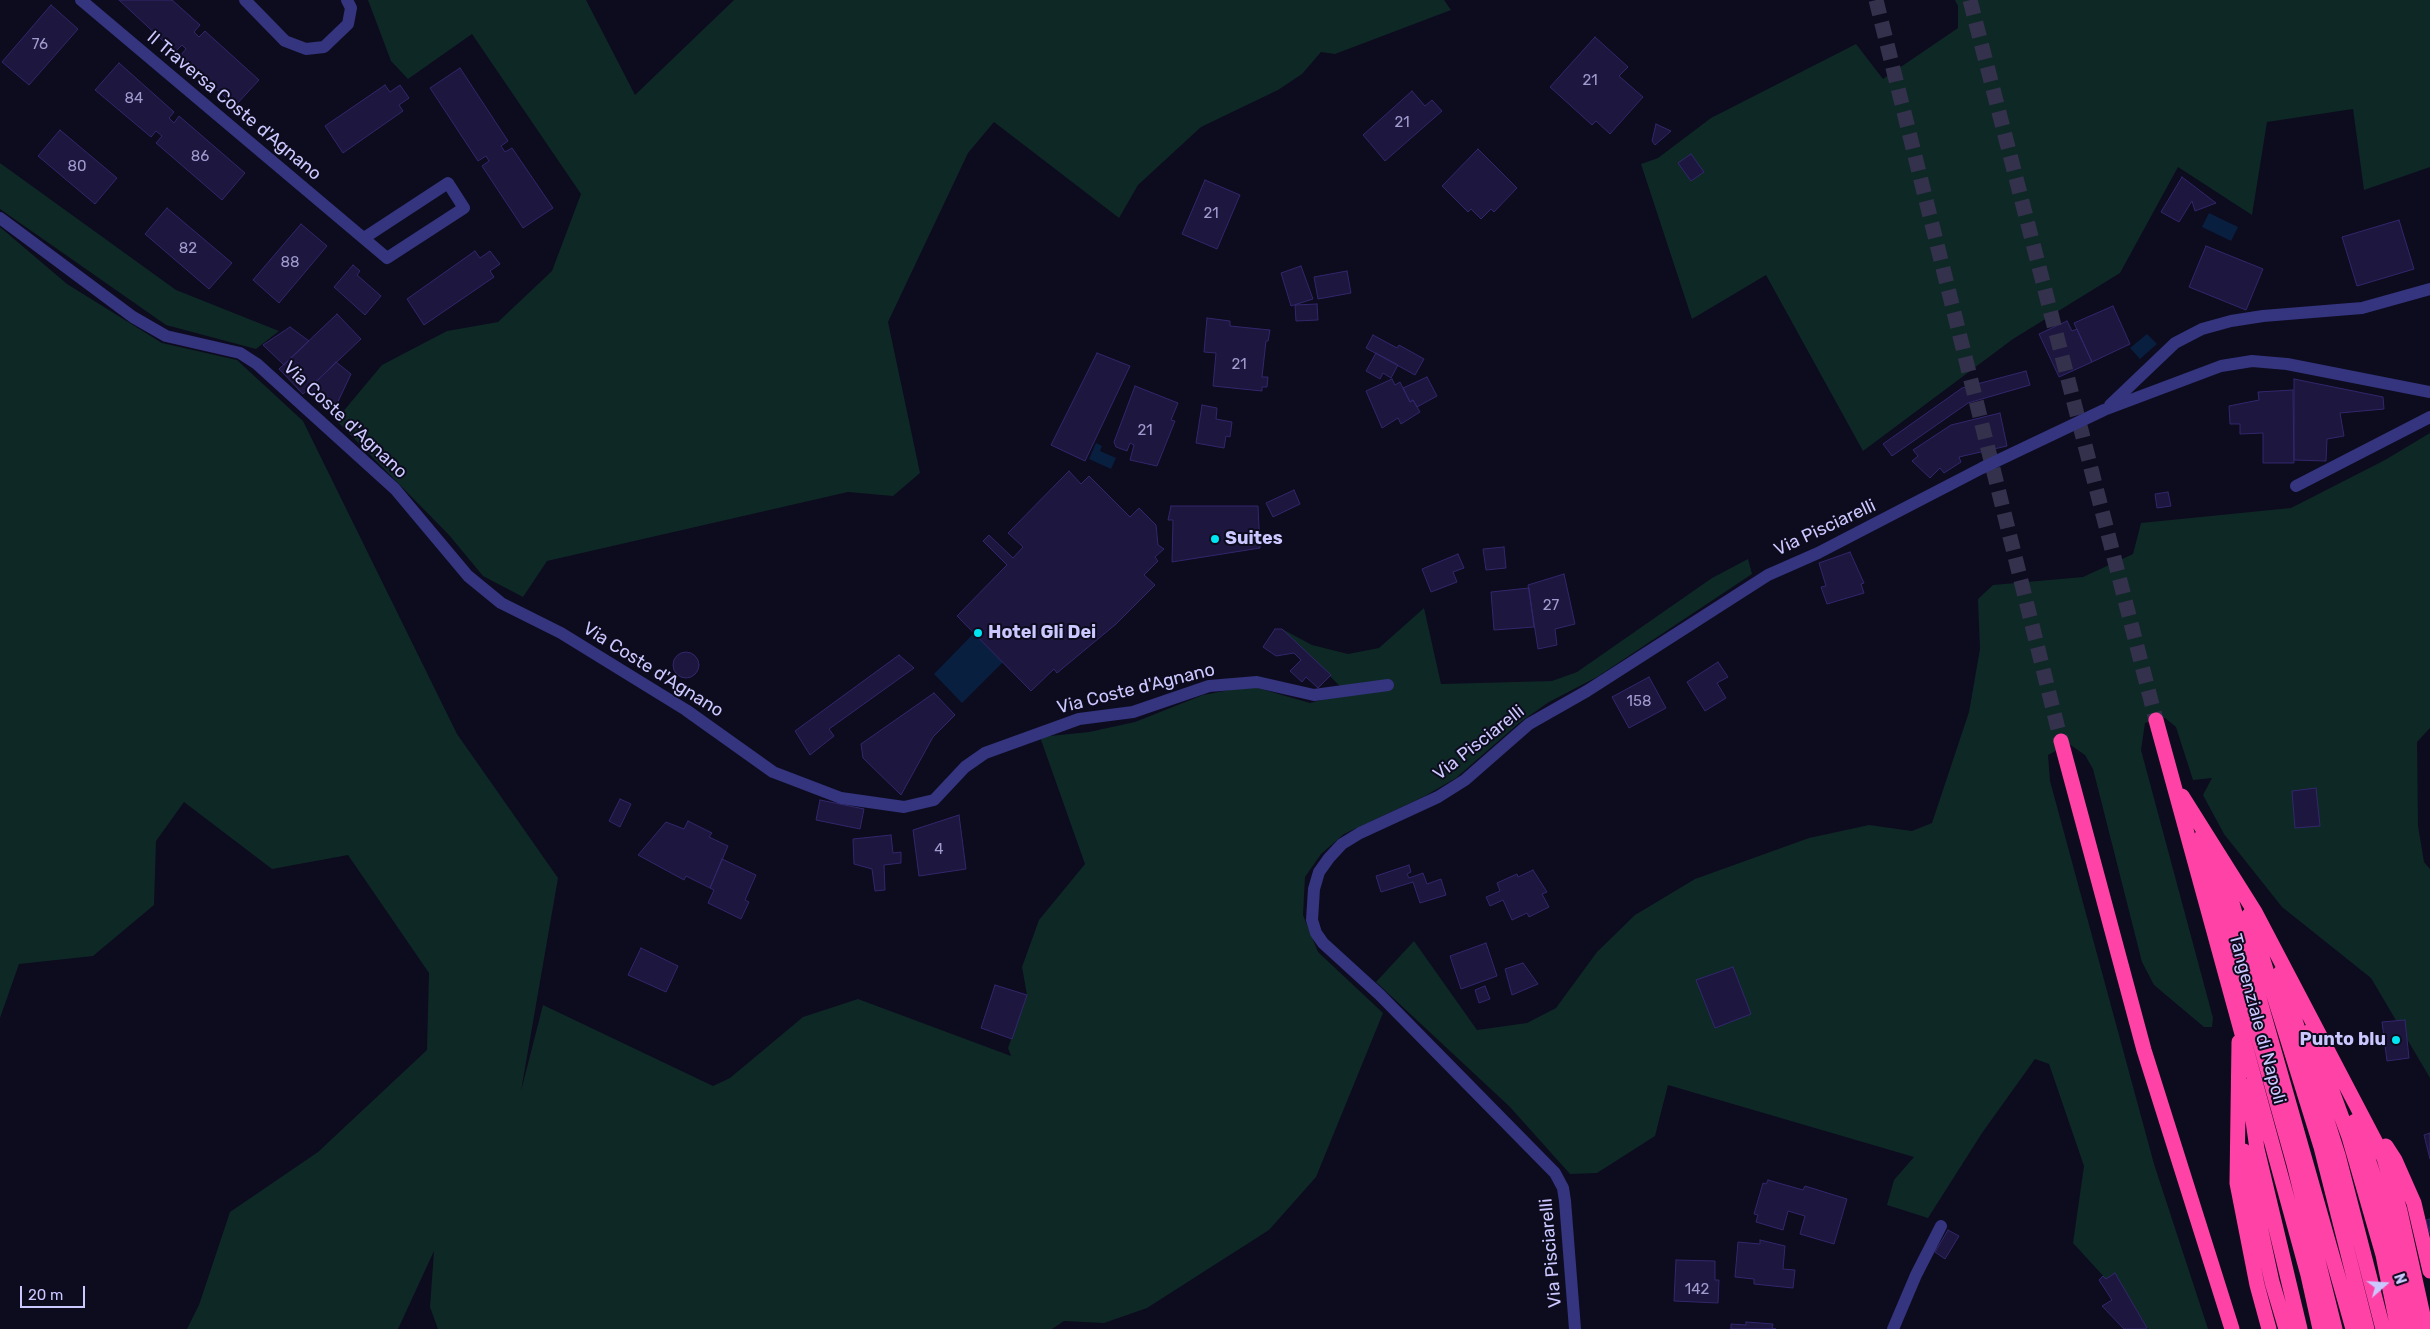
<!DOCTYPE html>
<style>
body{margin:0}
#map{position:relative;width:2430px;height:1329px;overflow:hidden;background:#0d0b1e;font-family:Rubik,sans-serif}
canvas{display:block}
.north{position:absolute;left:2360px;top:1259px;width:50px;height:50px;-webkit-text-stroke:4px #0d0b1e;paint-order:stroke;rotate:71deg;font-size:14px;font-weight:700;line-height:20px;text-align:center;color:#cbc7ff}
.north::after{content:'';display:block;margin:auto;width:18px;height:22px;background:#cbc7ff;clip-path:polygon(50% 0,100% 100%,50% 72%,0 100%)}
.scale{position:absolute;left:20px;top:1286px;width:65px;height:22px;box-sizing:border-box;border:2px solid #cbc7ff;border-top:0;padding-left:6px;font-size:15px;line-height:18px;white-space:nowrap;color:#cbc7ff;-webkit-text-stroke:4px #0d0b1e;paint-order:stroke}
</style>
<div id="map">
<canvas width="2430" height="1329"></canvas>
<div class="north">N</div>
<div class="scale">20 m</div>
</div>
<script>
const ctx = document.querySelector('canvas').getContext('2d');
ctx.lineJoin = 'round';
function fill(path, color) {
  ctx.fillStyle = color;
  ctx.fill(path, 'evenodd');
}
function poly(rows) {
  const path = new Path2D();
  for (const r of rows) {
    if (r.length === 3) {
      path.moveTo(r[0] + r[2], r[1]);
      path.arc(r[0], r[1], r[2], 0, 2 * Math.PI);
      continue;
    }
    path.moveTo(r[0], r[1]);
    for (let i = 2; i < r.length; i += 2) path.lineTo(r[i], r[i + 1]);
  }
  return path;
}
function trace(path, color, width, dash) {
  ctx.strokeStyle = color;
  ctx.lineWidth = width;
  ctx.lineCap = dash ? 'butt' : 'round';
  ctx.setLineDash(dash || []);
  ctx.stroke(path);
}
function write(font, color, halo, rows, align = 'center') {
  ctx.font = font + ' Rubik,sans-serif';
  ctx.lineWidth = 4;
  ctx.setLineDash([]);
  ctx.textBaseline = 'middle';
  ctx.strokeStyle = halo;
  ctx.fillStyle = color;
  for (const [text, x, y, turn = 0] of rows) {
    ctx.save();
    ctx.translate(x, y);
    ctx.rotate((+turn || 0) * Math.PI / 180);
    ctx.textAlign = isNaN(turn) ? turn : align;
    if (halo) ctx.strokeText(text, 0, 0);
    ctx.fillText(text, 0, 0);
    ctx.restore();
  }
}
fill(poly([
 [368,0,586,0,635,95,734,0,1444,0,1451,10,1335,54,1321,52,1302,74,1278,90,1201,127,1138,185,1119,218,994,122,968,153,888,322,920,473,893,496,848,492,547,561,523,597,483,576,449,535,336,420,382,365,447,331,498,322,552,271,581,194,472,34,408,79,391,61],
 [1955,0,2430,0,2430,167,2364,190,2353,109,2267,122,2252,215,2178,167,2120,273,2013,339,1863,451,1766,275,1692,319,1641,164,1658,158,1711,118,1856,44,1883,79,1958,28,1958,6],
 [0,163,176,290,279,331,256,349,166,325,0,209],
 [0,227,67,284,162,343,237,360,303,421,457,734,558,878,521,1091,543,1005,713,1086,730,1078,803,1017,858,999,1011,1056,1008,1048,1027,995,1022,967,1039,920,1085,864,1040,737,1089,732,1135,722,1203,695,1251,686,1310,703,1347,693,1282,629,1312,645,1348,654,1379,648,1424,608,1441,684,1552,681,1577,672,1712,578,1748,559,1752,574,1597,677,1549,702,1519,723,1456,778,1425,796,1344,834,1321,854,1305,877,1303,915,1318,952,1383,1013,1316,1177,1269,1230,1147,1308,1104,1323,1064,1321,1052,1329,438,1329,430,1307,434,1251,398,1329,187,1329,199,1305,230,1212,318,1152,427,1050,429,973,348,855,272,869,184,802,156,841,154,905,93,956,19,964,0,1018],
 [2430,433,2430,728,2417,742,2418,826,2424,862,2430,869,2430,1078,2371,978,2282,907,2224,834,2203,795,2212,778,2193,780,2176,727,2165,718,2145,723,2141,750,2213,1018,2212,1027,2204,1027,2154,985,2142,962,2093,769,2085,755,2069,744,2048,755,2050,781,2154,1164,2208,1329,2148,1329,2115,1274,2106,1279,2073,1243,2084,1166,2049,1064,2035,1059,1982,1133,1928,1218,1887,1205,1894,1180,1914,1157,1668,1085,1655,1136,1597,1173,1570,1174,1510,1107,1376,982,1414,941,1477,1030,1527,1023,1556,1008,1597,952,1635,915,1695,879,1809,838,1869,825,1912,831,1932,823,1969,712,1980,649,1978,599,1993,585,2083,577,2133,554,2141,523,2291,508,2385,460]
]), '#0e2826');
fill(poly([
 [2209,213,2238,227,2231,241,2202,227],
 [2147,334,2157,344,2140,359,2130,348],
 [1096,443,1102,446,1100,451,1116,458,1111,469,1089,459],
 [974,633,1003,662,962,703,934,674]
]), '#091f3f');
const building = poly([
 [119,0,172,0,200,25,194,32,199,37,205,31,259,80,235,106,180,56,186,49,182,45,175,52,119,0],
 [51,5,78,29,29,85,2,62,51,5],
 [1595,37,1628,67,1619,76,1643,97,1610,134,1596,121,1592,125,1550,87,1595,37],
 [119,63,174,112,169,118,174,123,179,116,245,173,222,200,156,143,162,136,156,131,151,137,95,90,119,63],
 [460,68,508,141,501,146,505,152,512,148,553,208,523,228,482,166,489,161,486,156,478,161,430,88,460,68],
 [385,85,390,92,400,85,409,98,399,105,403,111,343,153,325,126,385,85],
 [1412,91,1425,106,1432,100,1442,111,1385,161,1363,135,1412,91],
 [1656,124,1671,131,1655,145,1652,141,1656,124],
 [60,130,117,178,95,204,38,156,60,130],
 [1478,149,1517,188,1494,212,1491,209,1481,219,1471,209,1468,212,1442,186,1478,149],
 [1691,154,1704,172,1691,181,1678,163,1691,154],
 [2182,177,2216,203,2195,211,2192,201,2179,222,2161,212,2182,177],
 [1205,180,1240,195,1217,249,1182,234,1205,180],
 [167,208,232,263,209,289,145,234,167,208],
 [2399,220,2414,269,2357,286,2342,237,2399,220],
 [301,224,327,246,279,303,253,280,301,224],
 [2206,246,2263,269,2246,310,2189,287,2206,246],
 [475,251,480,258,490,251,500,264,490,271,494,277,424,325,407,299,475,251],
 [353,265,360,271,357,275,381,296,365,315,334,287,353,265],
 [1301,266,1313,299,1291,306,1281,273,1301,266],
 [1347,271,1351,293,1318,299,1314,277,1347,271],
 [1317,304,1318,320,1296,321,1295,305,1317,304],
 [2113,306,2130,344,2092,362,2074,323,2113,306],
 [337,314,361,339,303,394,279,369,337,314],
 [1207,318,1230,321,1230,326,1270,330,1268,341,1266,341,1262,377,1268,377,1267,387,1262,387,1262,391,1213,386,1216,353,1204,352,1207,318],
 [2067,321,2072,331,2077,329,2092,362,2059,377,2039,334,2067,321],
 [290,327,309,341,284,365,263,345,290,327],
 [1373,335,1397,348,1399,345,1424,359,1415,375,1366,348,1373,335],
 [1097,353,1130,366,1085,461,1051,445,1097,353],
 [1376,353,1398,365,1391,378,1383,373,1380,379,1366,371,1376,353],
 [336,362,351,374,334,410,309,389,336,362],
 [2026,371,2030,385,1968,403,1892,456,1883,444,1962,388,2026,371],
 [1427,377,1437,396,1417,407,1413,400,1410,402,1403,388,1427,377],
 [1392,379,1395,385,1400,382,1410,402,1413,400,1420,412,1401,424,1398,418,1382,428,1366,391,1392,379],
 [2294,379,2383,397,2384,409,2340,413,2344,436,2327,439,2326,461,2294,460,2294,379],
 [1135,386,1178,403,1171,420,1175,421,1157,466,1130,460,1134,445,1130,443,1127,451,1116,447,1114,442,1135,386],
 [2293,390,2294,463,2263,463,2263,433,2240,434,2240,424,2230,424,2229,406,2259,400,2258,392,2293,390],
 [1202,405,1217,408,1216,419,1232,422,1230,437,1226,436,1224,448,1196,443,1202,405],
 [2000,413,2007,446,1959,457,1961,462,1944,473,1940,468,1930,478,1912,461,1918,456,1913,450,1951,425,2000,413],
 [1069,471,1081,484,1089,476,1130,517,1139,508,1156,525,1158,545,1164,549,1155,557,1158,561,1144,575,1155,585,1116,624,1057,673,1054,669,1031,691,957,616,1007,565,983,541,989,535,1013,558,1023,547,1008,533,1069,471],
 [1294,490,1300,504,1273,517,1266,503,1294,490],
 [2168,492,2171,506,2157,508,2155,494,2168,492],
 [1171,506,1258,506,1260,548,1172,562,1173,520,1168,520,1171,506],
 [1504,547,1506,568,1486,570,1483,549,1504,547],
 [1850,552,1864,583,1861,584,1864,593,1827,604,1821,587,1826,586,1819,563,1850,552],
 [1458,554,1464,568,1453,572,1457,582,1431,592,1422,569,1458,554],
 [1564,574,1575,624,1555,629,1557,645,1538,649,1528,585,1564,574],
 [1529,588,1534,627,1494,630,1491,592,1529,588],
 [1275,629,1282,629,1331,675,1318,688,1306,677,1302,682,1290,671,1301,660,1294,653,1276,656,1263,647,1275,629],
 [686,665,13],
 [899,655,914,668,829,729,834,736,810,755,795,731,899,655],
 [1718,662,1728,677,1717,683,1726,698,1705,711,1687,682,1718,662],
 [1649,677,1666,708,1629,728,1612,697,1649,677],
 [934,693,955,715,933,737,901,795,863,758,861,744,934,693],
 [2316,788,2320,826,2295,828,2292,791,2316,788],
 [620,799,631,804,620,827,609,821,620,799],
 [820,800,864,809,860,829,816,820,820,800],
 [959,815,966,869,919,876,913,830,959,815],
 [688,821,712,833,709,837,728,846,710,888,686,876,684,880,638,855,666,822,684,829,688,821],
 [891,835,893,853,901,852,901,863,884,865,885,890,875,891,872,869,854,864,853,839,891,835],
 [722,859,756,875,745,900,749,902,741,919,708,903,714,890,710,888,722,859],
 [1409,865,1411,872,1407,874,1409,878,1423,873,1427,884,1441,879,1446,895,1420,903,1413,882,1381,892,1376,876,1409,865],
 [1533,870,1547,892,1542,894,1549,907,1529,917,1527,913,1512,920,1503,900,1490,906,1486,897,1500,891,1497,883,1517,874,1518,877,1533,870],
 [1486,943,1497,976,1461,989,1450,956,1486,943],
 [641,948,678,966,666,992,628,975,641,948],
 [1523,963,1538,984,1512,995,1505,969,1523,963],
 [1733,967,1751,1014,1715,1028,1696,980,1733,967],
 [995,985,1027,995,1012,1039,981,1028,995,985],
 [1485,986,1490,999,1479,1003,1475,990,1485,986],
 [2405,1020,2409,1058,2387,1061,2382,1022,2405,1020],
 [2430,1133,2430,1159,2424,1135,2430,1133],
 [1768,1180,1803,1190,1805,1186,1847,1199,1834,1244,1800,1234,1805,1216,1788,1211,1783,1230,1756,1222,1758,1215,1754,1214,1763,1183,1766,1184,1768,1180],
 [2430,1219,2430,1234,2426,1220,2430,1219],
 [1948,1230,1959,1236,1945,1259,1935,1252,1948,1230],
 [1760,1240,1785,1246,1783,1269,1795,1270,1793,1288,1754,1284,1754,1279,1735,1277,1738,1242,1760,1244,1760,1240],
 [1676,1260,1715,1261,1715,1280,1719,1280,1718,1303,1674,1301,1676,1260],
 [2115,1273,2147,1328,2145,1329,2124,1329,2102,1306,2112,1300,2099,1280,2103,1276,2106,1279,2115,1273],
 [1746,1322,1773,1324,1772,1328,1776,1329,1731,1329,1731,1324,1746,1325,1746,1322]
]);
fill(building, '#1d163f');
trace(building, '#32276c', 1);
trace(poly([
 [1876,0,2061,741],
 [1970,0,2156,720]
]), '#33314b', 15, [15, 8]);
trace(poly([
 [81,0,387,258,464,208,448,183,364,238],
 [245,0,285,41,306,49,324,47,348,24,351,8,347,0],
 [0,218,133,317,166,336,240,353,257,364,395,489,468,576,501,603,561,633,686,710,773,772,841,798,904,807,934,800,965,767,985,753,1079,719,1133,712,1209,686,1257,682,1314,695,1388,685],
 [2110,405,2175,343,2202,329,2231,321,2263,316,2362,308,2430,289],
 [2296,486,2430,417],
 [1575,1329,1565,1201,1563,1188,1555,1173,1380,995,1323,943,1316,933,1312,920,1314,889,1319,872,1329,858,1342,844,1360,833,1438,797,1465,780,1529,724,1587,691,1768,575,1818,553,1982,468,2104,410,2221,366,2252,361,2287,364,2430,392],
 [1893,1329,1916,1275,1941,1226]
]), '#34347f', 12);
trace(poly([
 [2156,720,2308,1275,2320,1329],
 [2061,741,2144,1050,2232,1329],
 [2182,796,2255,912,2384,1158,2400,1211,2426,1329],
 [2202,836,2294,1164,2335,1329],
 [2223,871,2353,1329],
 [2249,915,2321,1147,2367,1329],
 [2280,973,2338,1155,2383,1329],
 [2310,1031,2349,1137,2383,1255,2398,1329],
 [2239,1042,2237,1183,2257,1285,2269,1329],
 [2248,1086,2257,1149,2300,1329],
 [2355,1121,2385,1209,2411,1329],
 [2386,1146,2395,1160,2414,1203,2430,1271],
 [2244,1151,2272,1282,2286,1329]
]), '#ff42a5', 15);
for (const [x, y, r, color] of [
 [1215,539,5,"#00e5f2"],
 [978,633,5,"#00e5f2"],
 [2396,1040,5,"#00e5f2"]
]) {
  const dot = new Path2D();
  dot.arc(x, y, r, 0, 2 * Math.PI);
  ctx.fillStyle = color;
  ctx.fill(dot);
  trace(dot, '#0d0b1e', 2);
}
write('15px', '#a09bcf', null, [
 ["76",40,45],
 ["21",1590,81],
 ["84",134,99],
 ["21",1402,123],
 ["86",200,157],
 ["80",77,167],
 ["21",1211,214],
 ["82",188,249],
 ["88",290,263],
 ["21",1239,365],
 ["21",1145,431],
 ["27",1551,606],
 ["158",1639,702],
 ["4",939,850],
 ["142",1697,1290]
]);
write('18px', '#cbc7ff', '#0d0b1e', [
 ["II Traversa Coste d'Agnano",234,106,40],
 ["Via Coste d'Agnano",345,420,43],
 ["Via Pisciarelli",1825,528,-25],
 ["Via Coste d'Agnano",653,670,32],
 ["Via Coste d'Agnano",1136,689,-14],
 ["Via Pisciarelli",1479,743,-38],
 ["Tangenziale di Napoli",2257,1019,75],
 ["Via Pisciarelli",1551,1253,-95]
]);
write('bold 18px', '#cbc7ff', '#0d0b1e', [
 ["Suites",1225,539],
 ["Hotel Gli Dei",988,633],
 ["Punto blu",2386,1040,"right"]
], 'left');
</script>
